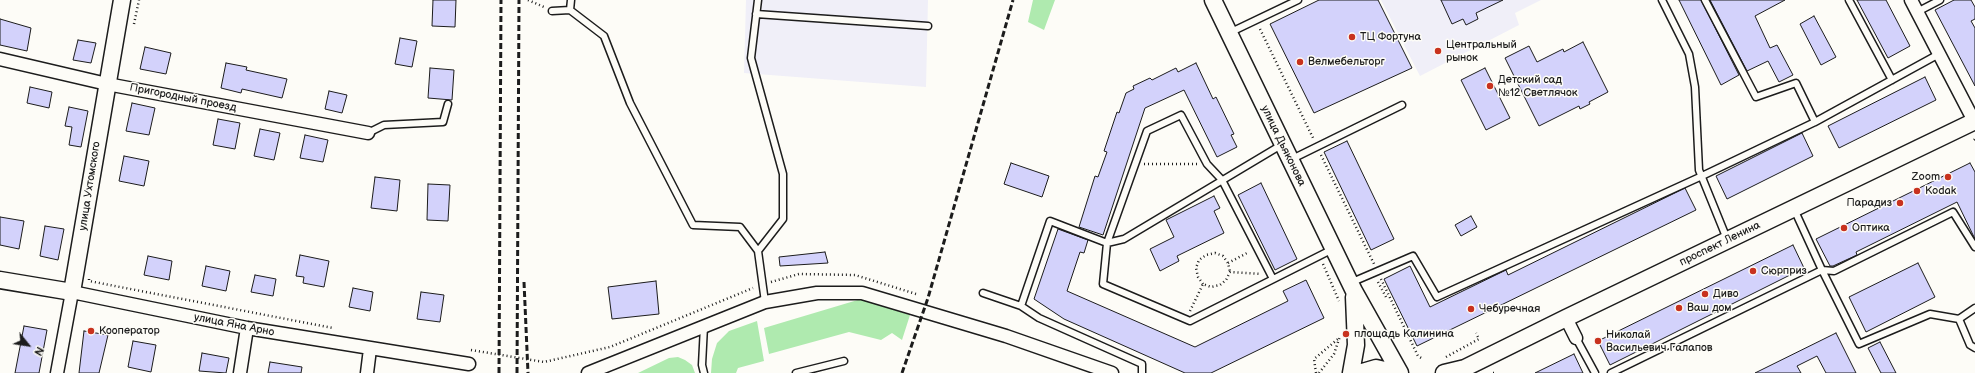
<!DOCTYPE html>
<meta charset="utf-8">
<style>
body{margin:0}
#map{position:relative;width:1975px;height:373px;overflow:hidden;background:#fdfcf7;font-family:"Balsamiq Sans",sans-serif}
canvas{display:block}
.north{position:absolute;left:8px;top:325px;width:40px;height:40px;-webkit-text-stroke:3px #fdfcf7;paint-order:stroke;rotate:120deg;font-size:11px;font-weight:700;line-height:16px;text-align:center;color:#1c1c1c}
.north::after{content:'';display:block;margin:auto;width:14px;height:18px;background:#1c1c1c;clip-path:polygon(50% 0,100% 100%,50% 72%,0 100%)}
</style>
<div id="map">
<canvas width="1975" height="373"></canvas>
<div class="north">N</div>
</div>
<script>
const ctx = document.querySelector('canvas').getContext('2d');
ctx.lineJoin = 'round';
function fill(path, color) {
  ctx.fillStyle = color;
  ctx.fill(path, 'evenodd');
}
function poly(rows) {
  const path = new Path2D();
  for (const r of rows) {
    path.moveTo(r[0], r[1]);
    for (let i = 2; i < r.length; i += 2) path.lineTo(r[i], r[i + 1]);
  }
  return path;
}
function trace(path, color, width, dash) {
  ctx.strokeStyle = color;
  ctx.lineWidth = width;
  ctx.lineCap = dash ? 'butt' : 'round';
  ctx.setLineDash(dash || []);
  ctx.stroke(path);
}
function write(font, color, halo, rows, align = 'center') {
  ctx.font = font + ' "Balsamiq Sans",sans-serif';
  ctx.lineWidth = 3;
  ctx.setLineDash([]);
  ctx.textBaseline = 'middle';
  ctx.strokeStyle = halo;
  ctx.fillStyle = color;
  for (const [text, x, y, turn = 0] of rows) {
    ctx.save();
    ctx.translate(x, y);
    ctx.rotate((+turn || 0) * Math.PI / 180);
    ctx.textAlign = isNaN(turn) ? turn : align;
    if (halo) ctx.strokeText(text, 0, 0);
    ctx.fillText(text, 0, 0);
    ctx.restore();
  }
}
fill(poly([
 [746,0,928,0,926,87,744,73],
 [1381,0,1541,0,1515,13,1519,25,1420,76]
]), '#f0eff8');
fill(poly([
 [1033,0,1055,0,1044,30,1028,22],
 [861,299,910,315,902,340,892,333,881,340,849,332,769,354,764,328],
 [757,321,764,361,738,368,736,373,711,373,712,359,717,343,729,331],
 [678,357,685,360,692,365,695,373,638,373,669,358]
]), '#afeaaf');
const building = poly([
 [433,0,456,0,455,27,432,26,433,0],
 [1319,0,1378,0,1412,68,1314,113,1270,24,1319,0],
 [1441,0,1503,0,1476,13,1478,19,1466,25,1463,19,1452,24,1441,0],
 [1679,0,1701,0,1739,75,1721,85,1679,0],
 [1710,0,1785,0,1755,16,1770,48,1777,45,1793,75,1779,82,1768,61,1747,71,1710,0],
 [1857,0,1886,0,1910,46,1888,58,1857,0],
 [1954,0,1971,0,1975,7,1975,19,1971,21,1975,28,1975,86,1935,10,1954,0],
 [1814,16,1836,57,1821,65,1800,24,1814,16],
 [0,19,31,28,27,51,0,45,0,19],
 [400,38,417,41,412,67,395,64,400,38],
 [78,40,96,43,91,63,73,60,78,40],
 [1583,42,1608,92,1589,102,1590,104,1580,109,1579,106,1539,126,1505,58,1529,46,1537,62,1563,49,1564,52,1583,42],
 [145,47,171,53,166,74,140,69,145,47],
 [226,63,247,67,246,70,287,79,282,98,242,89,241,93,221,88,226,63],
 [1196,63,1213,99,1216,97,1234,134,1231,135,1237,147,1217,157,1184,90,1145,108,1103,235,1079,227,1095,176,1098,177,1107,152,1104,151,1117,112,1119,113,1126,93,1134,89,1133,86,1150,78,1152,80,1176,68,1178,72,1196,63],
 [430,68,454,70,452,100,428,98,430,68],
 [1485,68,1510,118,1486,130,1461,80,1485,68],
 [1925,77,1936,100,1839,148,1828,126,1925,77],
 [30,87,52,92,49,108,27,103,30,87],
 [329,91,347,95,342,113,325,109,329,91],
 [132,103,155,108,149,135,126,131,132,103],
 [69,107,88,111,81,147,69,145,72,127,65,126,69,107],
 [218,119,240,123,235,149,213,145,218,119],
 [260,129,280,133,274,160,254,156,260,129],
 [1802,133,1813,156,1727,199,1716,176,1802,133],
 [305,135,328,140,323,162,300,158,305,135],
 [1347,141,1394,239,1371,250,1324,152,1347,141],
 [124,156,149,161,144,186,119,181,124,156],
 [1011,163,1049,176,1042,197,1004,184,1011,163],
 [1970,163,1975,172,1975,239,1957,202,1856,252,1857,255,1833,266,1830,266,1816,239,1970,163],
 [375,177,400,180,397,211,371,208,375,177],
 [1261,183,1297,259,1275,270,1238,195,1261,183],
 [428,184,450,185,448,221,427,220,428,184],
 [1685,188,1696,210,1417,346,1384,279,1410,266,1430,307,1506,270,1508,275,1685,188],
 [1214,196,1220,208,1214,211,1224,233,1177,256,1179,261,1160,271,1150,249,1174,237,1166,220,1214,196],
 [1471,216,1477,227,1461,236,1455,225,1471,216],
 [0,217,24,221,19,249,0,245,0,217],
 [45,226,64,229,58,260,40,256,45,226],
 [1058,229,1088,240,1084,253,1080,252,1067,291,1195,347,1288,301,1283,291,1306,280,1324,318,1211,373,1185,373,1064,319,1034,299,1058,229],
 [1793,245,1804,268,1610,365,1598,341,1793,245],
 [825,252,828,263,780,266,779,257,825,252],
 [300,255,329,261,324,287,303,283,304,277,296,276,300,255],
 [148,256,172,261,169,280,144,275,148,256],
 [1918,263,1935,297,1866,332,1849,297,1918,263],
 [206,266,230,271,226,291,202,286,206,266],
 [255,275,276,279,273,296,251,292,255,275],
 [656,281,659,314,612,319,608,287,656,281],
 [353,288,373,292,370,311,349,307,353,288],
 [421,292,444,295,440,322,417,319,421,292],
 [24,326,47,330,39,373,15,373,24,326],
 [84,331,108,335,99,373,79,373,84,331],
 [1836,333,1856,373,1826,373,1817,356,1797,366,1801,373,1755,373,1836,333],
 [133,341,156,345,151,372,128,367,133,341],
 [1880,342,1896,373,1881,373,1868,348,1880,342],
 [202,353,229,358,226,373,199,371,202,353],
 [1574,354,1583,373,1535,373,1574,354],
 [270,362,302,367,301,373,268,373,270,362]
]);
fill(building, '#d3d2fb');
trace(building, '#1c1c1c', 1);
const service = poly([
 [571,0,570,10,604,36,630,103,693,225,740,227,758,251,765,302],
 [758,0,751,58,783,174,783,219,758,251],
 [1662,0,1689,54,1695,87,1699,170,1727,239],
 [1849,0,1892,80],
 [552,11,570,10],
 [1917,12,1940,0],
 [756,14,928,26],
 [1229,33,1298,0],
 [1815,122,1939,54],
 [368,133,384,125,443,122,448,104],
 [1290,160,1402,105],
 [1794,209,1822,270,1859,344,1930,314,1959,319],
 [1273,279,1222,180,1207,164,1181,115,1147,131,1107,243,1103,284,1190,321,1333,249],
 [1350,283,1413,256,1437,297,1702,176,1815,122,1796,83,1756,97,1705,0],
 [983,293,1021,306],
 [1975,308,1959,319,1970,345,1975,348],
 [1576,338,1595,373],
 [704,373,702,365,704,326],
 [796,373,844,361],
 [1142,373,1142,364,1039,318,1021,306,1050,221,1107,243,1124,239,1283,144],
 [1611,373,1822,270,1834,271,1953,212,1975,247]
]);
const minor = poly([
 [1911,0,1975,123],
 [0,59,107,84,368,133],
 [1566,318,1576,338],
 [57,373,72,292,247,328,469,364],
 [240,373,247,328],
 [367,373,370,349],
 [588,373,765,302,817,293,862,293,1006,336,1112,373]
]);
const secondary = poly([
 [1213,0,1354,291,1400,373],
 [0,280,72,292,122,0],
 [1351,373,1356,345,1354,297],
 [1359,373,1376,368,1397,373],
 [1444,373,1465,368],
 [1460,373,1465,368,1566,318,1975,121]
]);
trace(service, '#1c1c1c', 9);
trace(minor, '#1c1c1c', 15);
trace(secondary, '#1c1c1c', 19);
trace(poly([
 [528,0,544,7],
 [134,24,139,0],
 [1260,29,1314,140],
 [1974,140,1975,139],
 [1321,155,1374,264],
 [1144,164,1197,164],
 [1228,263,1249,252],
 [1323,264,1339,301],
 [89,279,89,281,333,328],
 [1381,279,1418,356,1423,359],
 [771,282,799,274,855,275,916,294],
 [1378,282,1387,299],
 [1203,284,1198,277,1196,268,1199,260,1206,255,1215,253,1223,256,1228,263,1230,272],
 [1190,311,1203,284,1211,287,1220,285,1226,280,1230,272,1261,274],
 [471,350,544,362,610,347,753,288],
 [1446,357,1479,339,1476,333],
 [1316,373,1314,359,1338,339],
 [1319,373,1334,354,1340,336],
 [1493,373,1496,373]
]), '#1c1c1c', 2.5, [1, 3]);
trace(service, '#fdfcf7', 6);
trace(minor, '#fdfcf7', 12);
trace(secondary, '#fdfcf7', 16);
trace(poly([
 [524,282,528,373],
 [499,373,501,0],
 [517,373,519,0],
 [902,373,928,298,1013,0]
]), '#1c1c1c', 3, [6, 3]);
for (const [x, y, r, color] of [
 [1352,37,4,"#c8321e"],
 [1438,51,4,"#c8321e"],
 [1300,62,4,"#c8321e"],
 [1490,86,4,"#c8321e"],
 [1948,177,4,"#c8321e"],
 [1917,191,4,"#c8321e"],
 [1900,203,4,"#c8321e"],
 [1844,228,4,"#c8321e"],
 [1753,271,4,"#c8321e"],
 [1705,294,4,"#c8321e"],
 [1679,308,4,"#c8321e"],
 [1471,309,4,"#c8321e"],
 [91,331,4,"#c8321e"],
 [1346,334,4,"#c8321e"],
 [1598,341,4,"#c8321e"]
]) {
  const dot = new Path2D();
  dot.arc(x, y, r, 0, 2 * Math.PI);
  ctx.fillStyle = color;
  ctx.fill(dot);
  trace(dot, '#fdfcf7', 1.5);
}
write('11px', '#1c1c1c', '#fdfcf7', [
 ["ТЦ Фортуна",1360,37],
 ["Центральный",1446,45],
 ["рынок",1446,58],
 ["Велмебельторг",1308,62],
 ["Детский сад",1498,80],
 ["№12 Светлячок",1498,93],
 ["Zoom",1940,177,"right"],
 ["Kodak",1925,191],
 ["Парадиз",1892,203,"right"],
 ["Оптика",1852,228],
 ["Сюрприз",1761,271],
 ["Диво",1713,294],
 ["Ваш дом",1687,308],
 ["Чебуречная",1479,309],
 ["Кооператор",99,331],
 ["площадь Калинина",1354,334],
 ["Николай",1606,335],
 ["Васильевич Галапов",1606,348]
], 'left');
write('11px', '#1c1c1c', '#fdfcf7', [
 ["Пригородный проезд",183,98,11],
 ["улица Дьяконова",1283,146,64],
 ["улица Ухтомского",90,186,-81],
 ["проспект Ленина",1720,244,-26],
 ["улица Яна Арно",234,325,11]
]);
</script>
